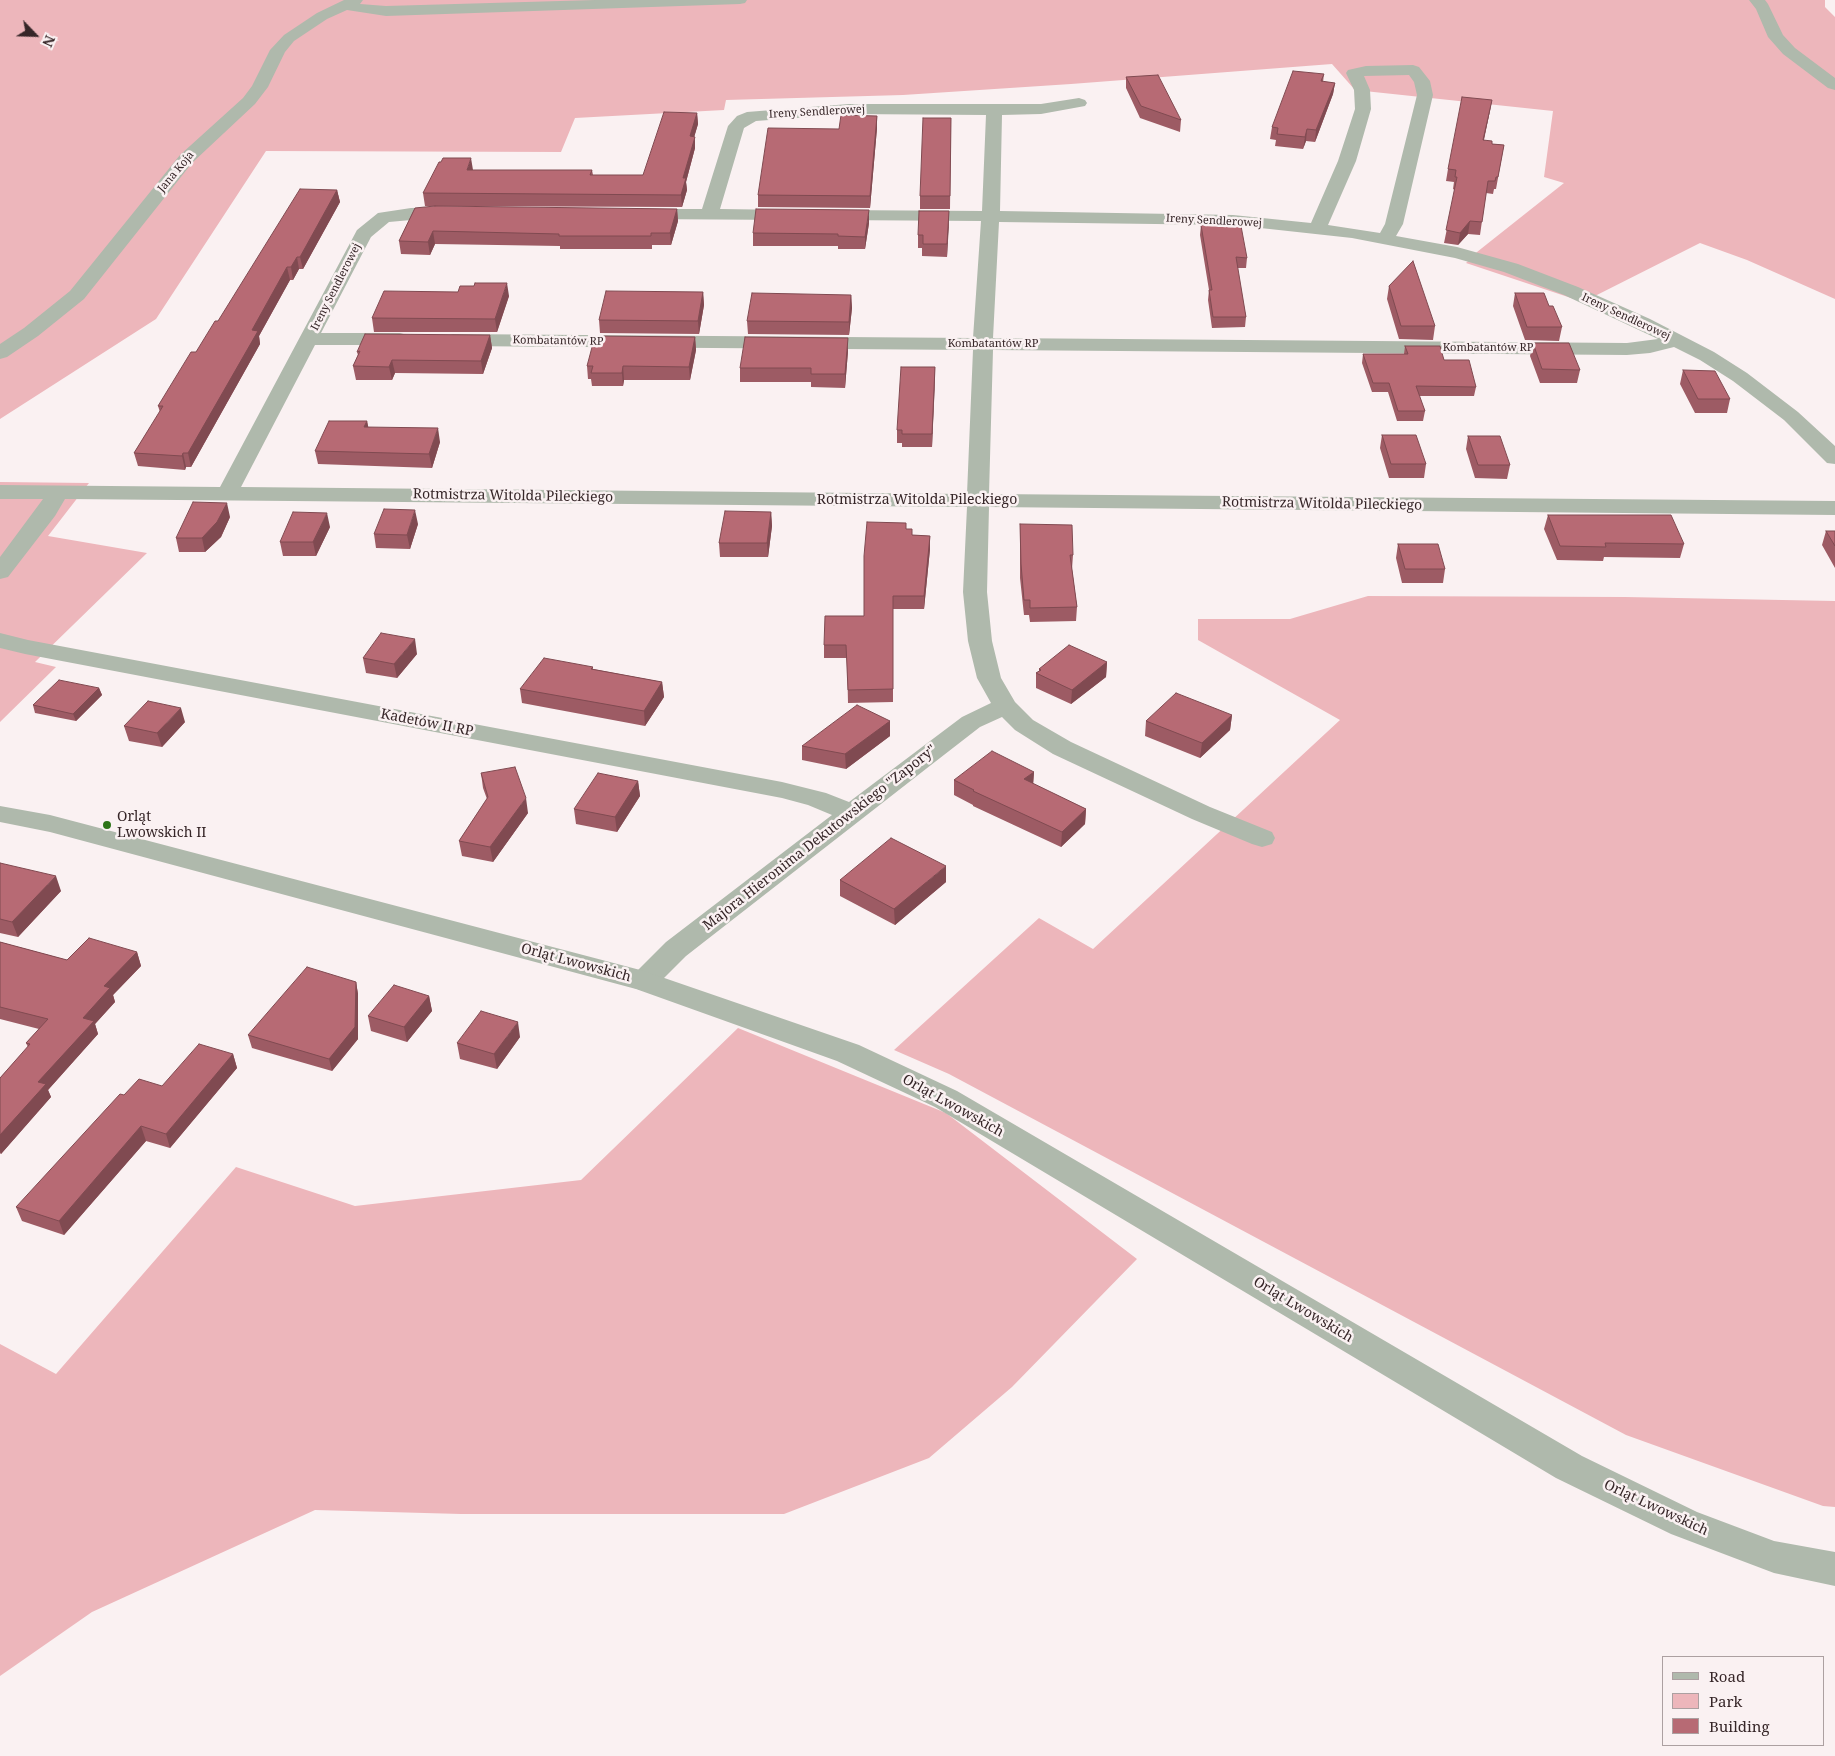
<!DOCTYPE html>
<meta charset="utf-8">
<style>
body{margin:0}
#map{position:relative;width:1835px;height:1756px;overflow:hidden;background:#faf1f2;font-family:"Noto Serif",serif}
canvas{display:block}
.legend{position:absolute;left:1662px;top:1656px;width:162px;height:90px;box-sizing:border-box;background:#faf1f2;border:1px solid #aca0a1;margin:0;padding:6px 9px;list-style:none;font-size:15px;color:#362628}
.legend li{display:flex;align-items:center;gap:10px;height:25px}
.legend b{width:25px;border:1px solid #aca0a1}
.north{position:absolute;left:10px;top:10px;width:50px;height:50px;-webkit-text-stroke:4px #faf1f2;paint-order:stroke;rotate:114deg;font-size:14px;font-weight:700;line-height:20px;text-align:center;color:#362628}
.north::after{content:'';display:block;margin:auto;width:18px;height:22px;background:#362628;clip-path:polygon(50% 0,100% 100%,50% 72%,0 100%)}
</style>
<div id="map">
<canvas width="1835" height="1756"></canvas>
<ul class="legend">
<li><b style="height:6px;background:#afb9ac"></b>Road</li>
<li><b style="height:14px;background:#edb6bb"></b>Park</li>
<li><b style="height:14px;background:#b76a74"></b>Building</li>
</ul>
<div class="north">N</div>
</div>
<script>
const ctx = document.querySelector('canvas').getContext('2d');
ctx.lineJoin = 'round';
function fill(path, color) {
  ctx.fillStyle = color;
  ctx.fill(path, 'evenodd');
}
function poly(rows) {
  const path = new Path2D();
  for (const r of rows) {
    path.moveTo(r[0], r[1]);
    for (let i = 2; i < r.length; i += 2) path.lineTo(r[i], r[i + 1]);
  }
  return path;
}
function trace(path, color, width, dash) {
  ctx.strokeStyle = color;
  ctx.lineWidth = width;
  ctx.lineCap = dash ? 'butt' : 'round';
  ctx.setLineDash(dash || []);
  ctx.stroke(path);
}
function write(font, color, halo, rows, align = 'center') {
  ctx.font = font + ' "Noto Serif",serif';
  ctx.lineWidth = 5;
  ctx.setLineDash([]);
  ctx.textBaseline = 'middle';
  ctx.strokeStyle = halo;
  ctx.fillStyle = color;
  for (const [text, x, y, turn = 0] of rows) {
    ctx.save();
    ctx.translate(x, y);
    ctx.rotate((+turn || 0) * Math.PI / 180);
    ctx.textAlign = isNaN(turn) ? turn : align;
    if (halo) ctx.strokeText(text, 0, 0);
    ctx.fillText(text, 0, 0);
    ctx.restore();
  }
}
fill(poly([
 [0,0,1825,0,1825,7,1835,17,1835,299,1747,260,1700,243,1583,302,1466,263,1477,252,1564,183,1544,177,1553,111,1355,90,1332,64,1071,84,903,95,726,100,724,110,575,118,561,152,266,151,156,319,0,419],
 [0,482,89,483,48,536,147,553,35,662,56,667,0,722],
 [1368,596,1625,597,1835,601,1835,1507,1823,1506,1626,1435,949,1074,894,1050,1039,918,1093,949,1340,720,1198,640,1198,619,1290,619],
 [738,1028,946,1113,1137,1259,1012,1387,929,1458,784,1514,461,1514,315,1510,92,1612,0,1676,0,1344,56,1374,236,1167,355,1206,581,1180]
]), '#edb6bb');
fill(poly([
 [344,0,363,0,360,4,386,6,595,0,747,0,745,3,740,4,386,16,347,10,327,19,294,41,285,52,268,87,255,104,192,163,84,299,38,336,7,357,0,359,0,344,24,328,70,291,180,155,243,98,252,86,270,50,284,35,317,13,344,0],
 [1749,0,1765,0,1768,4,1783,35,1795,48,1835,78,1835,90,1828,88,1783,54,1768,37,1756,9,1749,0],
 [1413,65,1419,67,1430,81,1433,95,1403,224,1396,236,1457,247,1518,264,1578,287,1650,319,1714,352,1747,373,1798,412,1835,446,1835,464,1827,463,1784,420,1733,381,1700,360,1674,347,1650,353,1627,355,993,350,989,494,1835,501,1835,515,989,507,987,592,992,641,1001,678,1015,702,1033,720,1071,742,1210,807,1272,832,1275,838,1272,844,1262,847,1252,844,1192,819,1053,754,1015,730,1002,717,980,727,931,765,686,956,654,988,644,991,634,988,630,981,634,974,666,942,832,815,808,805,782,798,25,654,0,648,0,633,28,640,782,782,826,793,849,802,962,717,991,703,977,678,968,641,963,592,967,507,65,499,55,516,8,577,0,579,0,557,43,499,0,499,0,485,220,487,357,230,378,213,411,208,449,207,455,208,458,212,455,216,389,222,371,237,321,333,400,333,407,335,410,339,407,343,400,345,315,345,241,487,967,494,973,350,453,346,446,344,443,340,446,336,453,334,973,338,981,221,832,220,826,219,823,215,826,211,832,210,982,211,986,115,849,114,756,121,744,128,720,209,792,210,798,211,801,215,798,219,792,220,640,219,634,218,631,214,634,210,640,209,702,209,728,126,737,116,747,112,849,104,1041,104,1079,98,1085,100,1087,103,1085,106,1041,114,1002,115,1000,211,1233,215,1311,223,1338,161,1355,109,1354,90,1346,73,1348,70,1366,66,1413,65],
 [1409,75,1414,82,1417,95,1385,224,1380,233,1328,225,1356,161,1371,109,1370,90,1364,76,1409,75],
 [999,222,1233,225,1352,238,1455,258,1504,272,1564,295,1658,339,1627,343,993,338,999,222]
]), '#afb9ac');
fill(poly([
 [0,806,50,815,644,971,859,1045,957,1091,1582,1456,1697,1512,1774,1541,1835,1552,1835,1586,1774,1573,1671,1534,1556,1478,935,1107,837,1061,636,989,50,832,0,822,0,806]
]), '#afb9ac');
fill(poly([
 [1324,74,1323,82,1335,83,1333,94,1315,142,1306,141,1303,149,1275,146,1276,140,1270,139,1272,127],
 [1126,77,1181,120,1180,132,1140,118,1126,88],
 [1492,100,1484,140,1492,144,1504,145,1496,189,1494,189,1493,194,1486,193,1480,235,1468,234,1458,245,1444,243,1455,190,1453,189,1454,182,1446,181,1448,169],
 [697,113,698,124,694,137,695,148,686,182,687,190,682,207,425,206,423,193,441,162,473,170,592,170,593,175,643,175],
 [877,116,877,128,870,208,758,207,758,195,839,129],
 [951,118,950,209,920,209,920,196],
 [337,190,340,202,303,269,299,269,293,280,290,280,259,336,260,344,191,467,186,467,185,470,138,466,134,453,160,412,158,406,218,321],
 [415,208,677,209,678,221,671,245,652,245,652,249,560,249,560,246,435,244,430,255,401,254,399,241],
 [949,211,947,257,922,256,922,248,918,248,918,235],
 [869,223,865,249,838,249,838,246,753,246,753,233],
 [1201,225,1247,258,1246,268,1237,268,1246,317,1245,327,1212,328,1208,300,1209,290,1200,235],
 [474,286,509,296,497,332,374,332,372,318,458,292],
 [1389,286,1435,326,1433,340,1399,339,1387,299],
 [703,292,704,305,699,334,600,333,599,320],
 [1515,293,1549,306,1562,327,1559,341,1525,340,1513,306],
 [851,295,852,308,849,335,748,334,747,321],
 [490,335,492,348,483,374,395,373,392,380,356,380,353,366,358,355,357,352],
 [695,337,696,350,690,380,624,380,623,386,592,386,591,379,588,379,587,366],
 [1533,343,1580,370,1577,383,1540,383,1530,356],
 [1405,346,1444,360,1476,387,1474,396,1419,396,1425,411,1423,421,1397,421,1388,392,1372,392,1362,363,1363,354,1404,354],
 [848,351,845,388,811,387,811,382,740,382,740,368],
 [935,367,932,447,902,447,902,443,897,443,897,430],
 [1683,370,1730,399,1727,413,1695,413,1680,384],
 [367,421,368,427,440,442,432,468,318,464,315,451],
 [1382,435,1426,464,1424,478,1389,478,1380,448],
 [1468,436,1510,465,1507,479,1475,478,1466,449],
 [771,512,772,526,768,557,720,557,719,543],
 [1548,515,1684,544,1680,558,1604,557,1603,561,1557,560,1544,529],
 [230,517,221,537,205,552,179,552,176,538],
 [418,524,410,549,376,548,374,534],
 [1020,524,1073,555,1072,569,1077,607,1076,621,1030,622,1029,615,1024,615,1020,578],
 [330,527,316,556,283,556,280,542],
 [906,529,912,529,912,535,930,536,930,549,924,609,893,609,893,702,848,703,847,658,824,658,824,645,864,616],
 [1826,531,1835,531,1835,568,1822,545],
 [1398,544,1445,569,1443,583,1402,583,1396,558],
 [417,654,397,678,366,673,363,658],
 [1107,662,1106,677,1071,704,1036,688,1036,673,1039,671,1039,669],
 [593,667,593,669,662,682,664,697,645,726,522,703,520,689],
 [99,688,102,695,76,721,35,713,33,705],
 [1232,715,1230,730,1200,758,1145,736,1146,721],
 [890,721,890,736,846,769,802,760,802,746],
 [185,722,162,747,129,741,124,726],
 [1034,772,1033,784,1086,809,1085,824,1061,847,973,806,973,805,954,795,954,780],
 [481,773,528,813,493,862,462,856,459,841,487,799,483,788],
 [638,781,640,796,617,832,576,824,574,809],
 [0,863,61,891,18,937,0,933],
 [840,880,946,882,895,925,840,896],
 [0,942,67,960,137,952,141,966,113,995,115,1002,95,1024,98,1034,48,1090,51,1097,1,1154,0,1153,0,1078,28,1047,26,1043,39,1029,0,1019],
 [356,982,358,994,358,1039,332,1071,252,1048,248,1035],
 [429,996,432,1011,407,1042,371,1031,368,1016],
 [520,1037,497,1069,460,1059,457,1043],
 [233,1054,237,1068,170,1148,146,1141,64,1235,22,1221,16,1207,162,1086]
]), '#9d5b64');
fill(poly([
 [1335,83,1333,94,1315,142,1316,130],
 [1492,100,1490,111,1481,152,1483,140],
 [697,113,698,124,691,148,690,136],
 [877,116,877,128,870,208,870,196],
 [1307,129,1306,141,1303,149,1305,137],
 [695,137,695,148,686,182,687,190,682,207,681,195,683,178],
 [471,158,473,170,467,170],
 [337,190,340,202,303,269,300,257],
 [677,209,678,221,671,245,670,233],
 [869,210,869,223,865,249,865,237],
 [949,211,949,224,947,257,947,244],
 [1470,221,1468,234,1458,245,1460,233],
 [433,231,435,244,430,255,428,242],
 [297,257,299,269,293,280,291,267],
 [287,267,290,280,259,336,260,344,191,467,188,453,252,330],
 [507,283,509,296,497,332,495,319],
 [703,292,704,305,699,334,698,321],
 [851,295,852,308,849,335,849,322],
 [490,335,492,348,483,374,481,361],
 [695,337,696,350,690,380,689,367],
 [848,338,848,351,845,388,845,374],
 [392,360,395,373,392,380,389,367],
 [623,366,624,380,623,386,622,373],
 [935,367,935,381,932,447,932,434],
 [367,421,370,435,364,427],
 [438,428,440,442,432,468,429,454],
 [183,453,186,467,185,470,182,456],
 [227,503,230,517,221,537,205,552,202,538],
 [415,510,418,524,410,549,407,535],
 [771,512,772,526,768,557,767,543],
 [327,513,330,527,316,556,313,542],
 [930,536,930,549,924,609,924,596],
 [415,639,417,654,397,678,394,664],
 [1107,662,1106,677,1071,704,1072,690],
 [662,682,664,697,645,726,644,711],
 [99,688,102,695,76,721,73,714],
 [181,708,185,722,162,747,157,733],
 [1232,715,1230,730,1200,758,1202,743],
 [890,721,890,736,846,769,845,754],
 [1034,772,1033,786,1024,779],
 [638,781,640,796,617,832,615,817],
 [526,798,528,813,493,862,490,847],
 [1086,809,1085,824,1061,847,1062,832],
 [946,866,946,882,895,925,894,909],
 [56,876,61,891,18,937,12,922],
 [137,952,141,966,113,995,115,1002,95,1024,98,1034,48,1090,51,1097,1,1154,0,1151,0,1135,83,1018,104,986],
 [356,982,358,994,358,1039,332,1071,329,1059],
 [429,996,432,1011,407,1042,404,1027],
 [518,1022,520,1037,497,1069,494,1054],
 [233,1054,237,1068,170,1148,166,1134],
 [141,1126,146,1141,64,1235,59,1221]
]), '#804a51');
const building = poly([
 [1293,71,1324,74,1321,81,1335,83,1316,130,1307,129,1305,137,1277,134,1278,128,1272,127,1293,71],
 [1158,75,1181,120,1141,106,1126,77,1158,75],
 [1462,97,1492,100,1483,140,1492,141,1492,144,1504,145,1498,177,1496,177,1495,181,1488,181,1482,222,1470,221,1460,233,1446,230,1457,177,1455,177,1456,170,1448,169,1462,97],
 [664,112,697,113,690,136,695,137,683,178,686,178,681,195,423,193,439,162,441,162,443,158,471,158,467,170,592,170,590,175,643,175,664,112],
 [841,115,877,116,870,196,758,195,768,128,839,129,841,115],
 [923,118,951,118,950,196,920,196,923,118],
 [300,189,337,190,300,257,297,257,291,267,287,267,252,330,258,331,188,453,183,453,182,456,134,453,163,406,158,406,191,352,196,352,215,321,218,321,300,189],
 [435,206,677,209,670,233,651,233,651,236,559,236,559,234,433,231,428,242,399,241,415,208,435,206],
 [756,209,869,210,865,237,838,236,838,234,753,233,756,209],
 [919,211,949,211,947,244,923,244,923,235,918,235,919,211],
 [1201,225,1241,226,1247,258,1236,257,1246,317,1213,317,1209,290,1212,290,1201,225],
 [1413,261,1435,326,1401,326,1389,286,1413,261],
 [475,283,507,283,495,319,372,318,384,291,458,292,460,286,474,286,475,283],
 [606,291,703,292,698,321,599,320,606,291],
 [752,293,851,295,849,322,747,321,752,293],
 [1515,293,1544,293,1549,306,1553,306,1562,327,1527,327,1515,293],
 [365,334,490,335,481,361,392,360,389,367,353,366,360,351,357,352,365,334],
 [595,336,695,337,689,367,623,366,622,373,591,373,593,366,587,366,595,336],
 [745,337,848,338,845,374,811,374,811,368,740,368,745,337],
 [1533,343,1569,343,1580,370,1542,369,1533,343],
 [1405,346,1440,346,1444,360,1469,360,1476,387,1416,386,1425,411,1398,411,1389,383,1373,383,1363,354,1408,354,1405,346],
 [901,367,935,367,932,434,902,434,902,430,897,430,901,367],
 [1683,370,1715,371,1730,399,1698,399,1683,370],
 [329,421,367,421,364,427,438,428,429,454,315,451,329,421],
 [1382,435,1416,435,1426,464,1391,464,1382,435],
 [1468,436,1500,436,1510,465,1478,465,1468,436],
 [193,502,227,503,217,522,202,538,176,538,193,502],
 [384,509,415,510,407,535,374,534,384,509],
 [725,511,771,512,767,543,719,543,725,511],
 [293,512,327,513,313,542,280,542,293,512],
 [1548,515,1671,515,1684,544,1605,543,1606,547,1560,546,1548,515],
 [867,522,906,523,906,529,912,529,912,535,930,536,924,596,893,596,893,689,848,690,846,645,824,645,825,616,864,616,864,556,867,522],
 [1020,524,1072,525,1073,555,1070,555,1077,607,1030,608,1030,600,1024,600,1021,564,1020,524],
 [1826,531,1835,531,1835,546,1826,531],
 [1398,544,1438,544,1445,569,1405,569,1398,544],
 [381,633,415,639,394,664,363,658,381,633],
 [1069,645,1107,662,1072,690,1036,673,1041,670,1039,669,1069,645],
 [544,658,593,667,591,669,662,682,644,711,520,689,544,658],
 [59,680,99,688,73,714,33,705,59,680],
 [1176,693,1232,715,1202,743,1146,721,1176,693],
 [148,701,181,708,157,733,124,726,148,701],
 [857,705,890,721,845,754,802,746,857,705],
 [992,751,1034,772,1024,779,1086,809,1062,832,973,791,974,790,954,780,992,751],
 [515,767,526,798,490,847,459,841,488,797,481,773,515,767],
 [598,773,638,781,615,817,574,809,598,773],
 [891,838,946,866,894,909,840,880,891,838],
 [0,863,56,876,12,922,0,919,0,863],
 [89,938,137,952,104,986,110,988,83,1018,94,1021,38,1082,46,1084,0,1135,0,1078,30,1044,26,1043,48,1019,0,1007,0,942,67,960,89,938],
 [307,967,356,982,355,1027,329,1059,248,1035,307,967],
 [394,985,429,996,404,1027,368,1016,394,985],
 [481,1011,518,1022,494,1054,457,1043,481,1011],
 [199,1044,233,1054,166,1134,141,1126,59,1221,16,1207,120,1094,124,1095,139,1079,162,1086,199,1044]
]);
fill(building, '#b76a74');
trace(building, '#804a51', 1);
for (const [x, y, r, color] of [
 [107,825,5,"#2c7417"]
]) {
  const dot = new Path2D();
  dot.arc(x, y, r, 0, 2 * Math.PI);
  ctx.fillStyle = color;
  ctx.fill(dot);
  trace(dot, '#faf1f2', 2);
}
write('11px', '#362628', '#faf1f2', [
 ["Ireny Sendlerowej",817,112,-3],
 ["Jana Koja",176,172,-50],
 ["Ireny Sendlerowej",1214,221,3],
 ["Ireny Sendlerowej",336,287,-63],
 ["Ireny Sendlerowej",1626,317,25],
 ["Kombatantów RP",558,341,1],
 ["Kombatantów RP",993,344],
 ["Kombatantów RP",1488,348]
]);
write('14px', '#362628', '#faf1f2', [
 ["Rotmistrza Witolda Pileckiego",513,496,1],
 ["Rotmistrza Witolda Pileckiego",917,500],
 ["Rotmistrza Witolda Pileckiego",1322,504,1],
 ["Kadetów II RP",427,723,11],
 ["Majora Hieronima Dekutowskiego \"Zapory\"",820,838,-38],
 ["Orląt Lwowskich",576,963,15],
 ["Orląt Lwowskich",953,1106,29],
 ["Orląt Lwowskich",1303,1310,31],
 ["Orląt Lwowskich",1656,1508,25]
]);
write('14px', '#362628', '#faf1f2', [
 ["Orląt",117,817],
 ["Lwowskich II",117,833]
], 'left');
</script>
